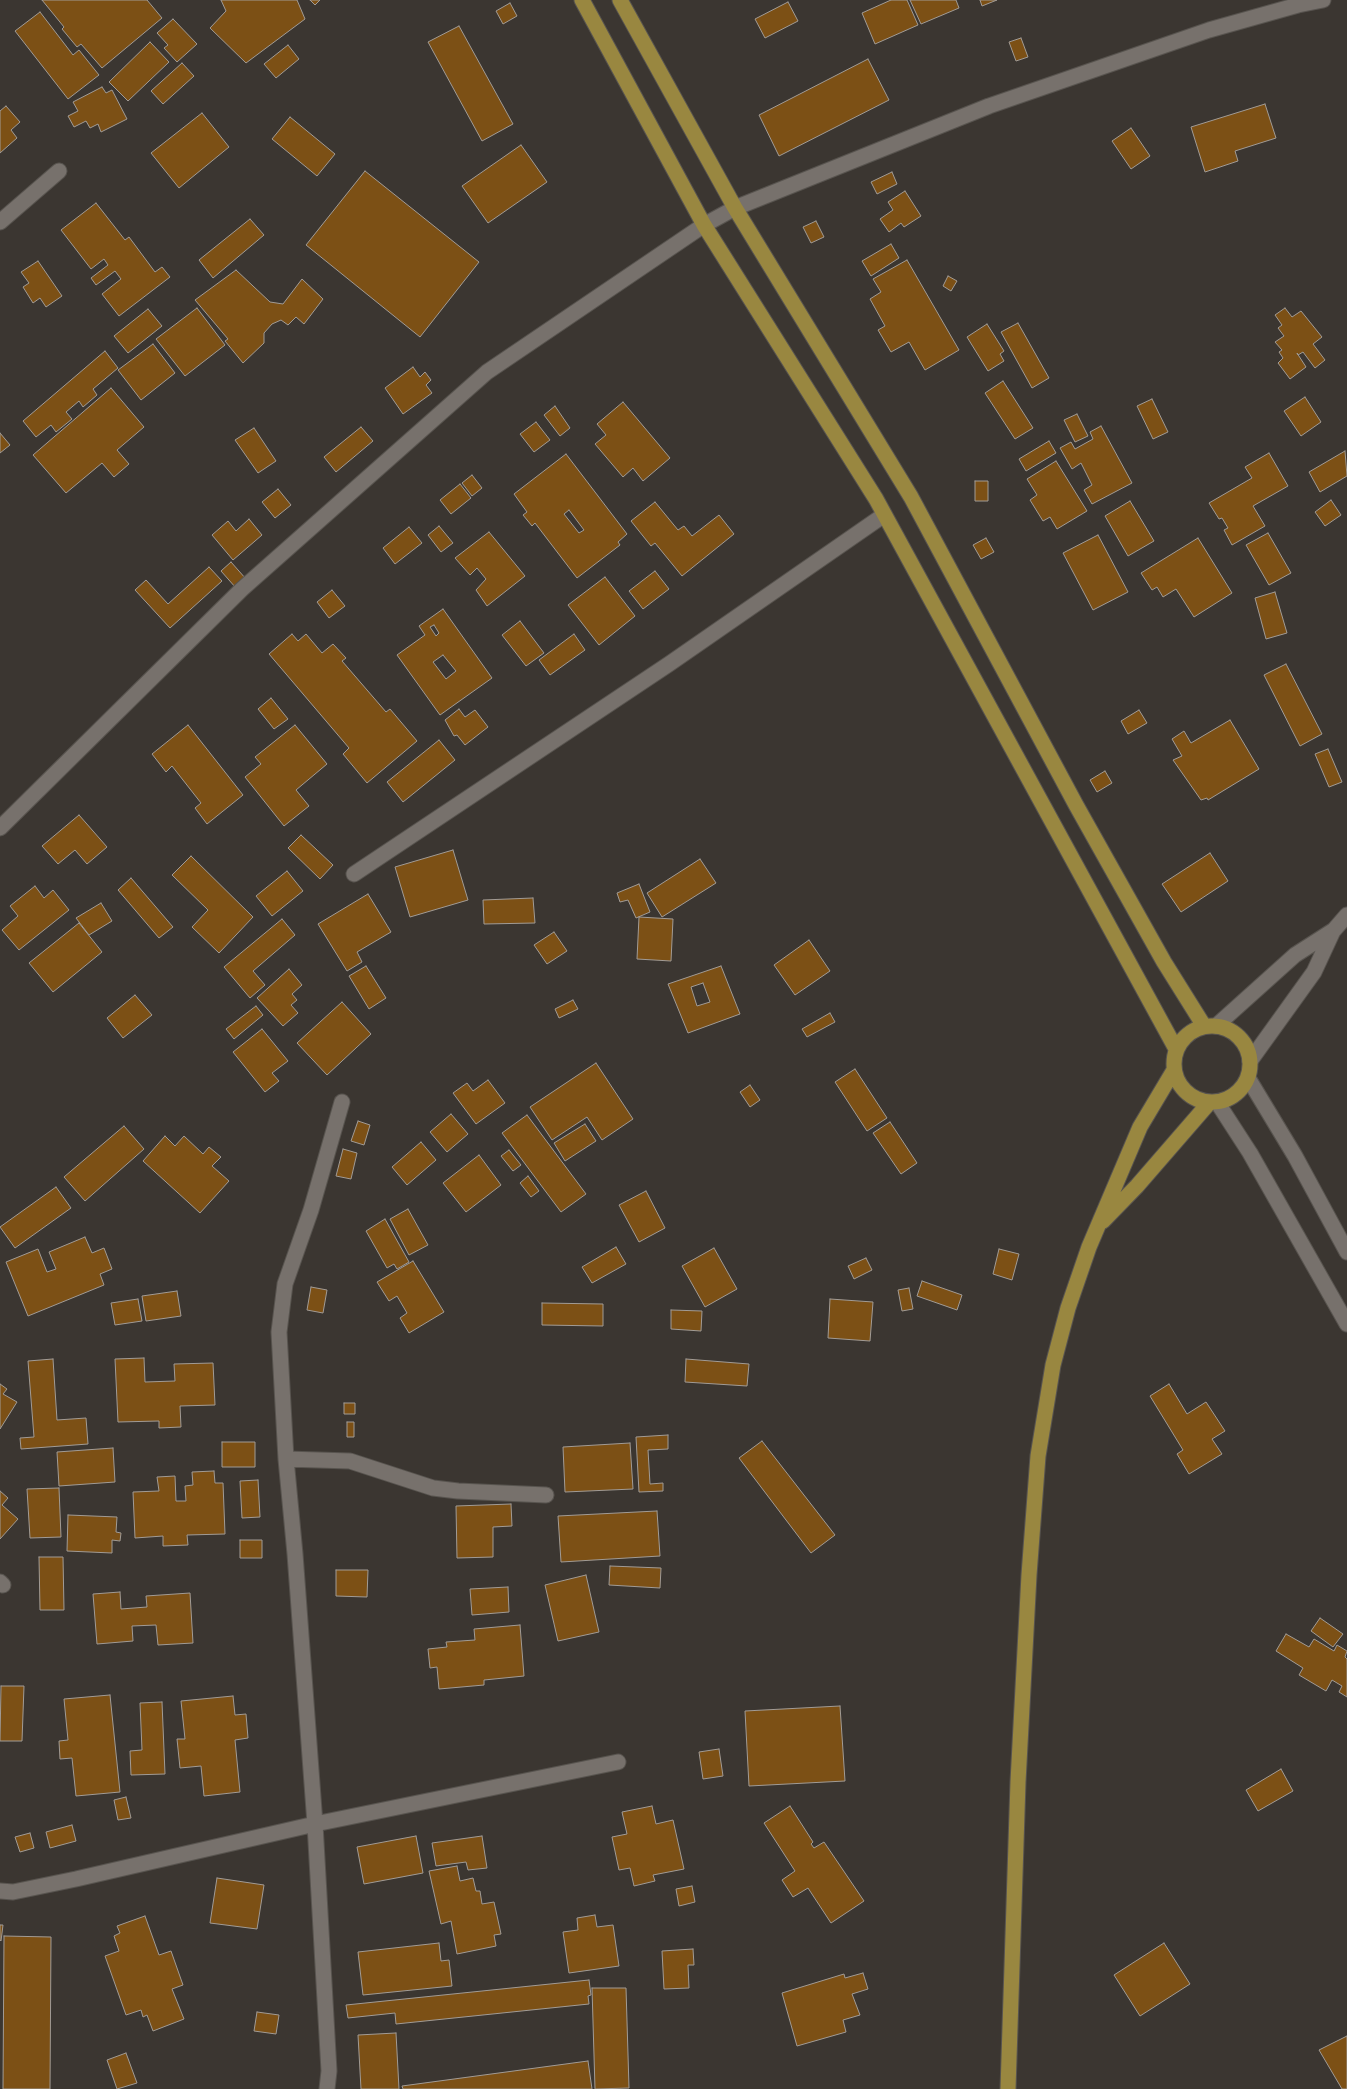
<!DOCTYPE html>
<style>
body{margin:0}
canvas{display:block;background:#3b3631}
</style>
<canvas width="1347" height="2089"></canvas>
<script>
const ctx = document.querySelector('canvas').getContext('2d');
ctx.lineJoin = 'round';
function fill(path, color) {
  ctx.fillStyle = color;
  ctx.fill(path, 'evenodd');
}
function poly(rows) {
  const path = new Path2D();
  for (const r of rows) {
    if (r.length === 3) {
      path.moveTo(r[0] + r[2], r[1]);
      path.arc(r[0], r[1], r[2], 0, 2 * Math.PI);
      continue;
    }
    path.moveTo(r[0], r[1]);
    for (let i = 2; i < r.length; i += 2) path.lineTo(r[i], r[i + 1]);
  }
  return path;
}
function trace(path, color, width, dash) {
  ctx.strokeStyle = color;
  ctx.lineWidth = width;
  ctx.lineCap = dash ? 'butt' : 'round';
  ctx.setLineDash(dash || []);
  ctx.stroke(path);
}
const building = poly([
 [42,0,147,0,162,18,102,68,81,44,77,47,62,29,64,27,42,0],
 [221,0,297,0,305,19,246,63,210,28,226,11,221,0],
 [310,0,320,0,315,5,310,0],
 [891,0,907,0,918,25,875,44,862,13,891,0],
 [910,0,956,0,959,8,921,24,910,0],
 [980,0,997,0,982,6,980,0],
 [788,2,798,21,765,38,755,19,788,2],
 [510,3,517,16,503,24,496,11,510,3],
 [40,12,73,55,79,50,99,75,68,99,15,31,40,12],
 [173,19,197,44,177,62,164,48,168,45,157,33,173,19],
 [459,26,513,124,482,141,428,42,459,26],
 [1021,38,1028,57,1016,61,1009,42,1021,38],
 [150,42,169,62,128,101,109,82,150,42],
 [288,45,299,59,276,78,264,64,288,45],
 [868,59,889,100,779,156,759,115,868,59],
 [182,63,194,76,163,104,151,91,182,63],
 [102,87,106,93,112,90,127,119,101,132,98,124,90,128,86,121,74,127,68,116,78,111,73,102,102,87],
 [1265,104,1276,138,1235,151,1238,161,1205,172,1191,127,1265,104],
 [6,106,20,122,11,130,17,138,0,153,0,111,6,106],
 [202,113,229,147,179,188,151,153,202,113],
 [290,117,335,154,317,176,272,139,290,117],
 [1131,128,1150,156,1131,169,1112,141,1131,128],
 [521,145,547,182,488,223,462,186,521,145],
 [365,171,479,262,420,337,306,245,365,171],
 [892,172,897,184,877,194,871,182,892,172],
 [905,191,921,216,904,227,901,223,889,232,880,219,893,210,888,202,905,191],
 [96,203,125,240,129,237,155,272,162,267,170,277,119,316,102,294,121,279,115,271,96,285,91,278,108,265,104,259,91,269,61,230,96,203],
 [250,219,264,235,213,278,199,260,250,219],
 [816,221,824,237,811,243,803,227,816,221],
 [891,244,899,258,871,276,862,261,891,244],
 [907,260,959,350,925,370,909,342,891,352,878,330,885,326,870,299,881,292,873,279,907,260],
 [38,261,62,296,46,307,40,298,33,303,23,287,29,283,21,272,38,261],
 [236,270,270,302,283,304,302,279,323,299,304,324,296,317,288,325,281,320,272,324,264,333,264,343,243,363,225,341,228,339,195,300,236,270],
 [948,276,957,281,951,291,943,286,948,276],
 [197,308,225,345,185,376,156,339,197,308],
 [1285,308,1292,317,1301,311,1322,337,1313,344,1325,360,1315,368,1303,352,1298,355,1297,353,1306,367,1290,379,1278,363,1283,358,1279,352,1282,350,1275,342,1284,336,1278,328,1282,325,1275,315,1285,308],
 [148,309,162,326,128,353,114,336,148,309],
 [1018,323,1049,378,1032,388,1001,332,1018,323],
 [987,324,1004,351,1000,354,1004,361,988,371,967,337,987,324],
 [153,344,175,373,141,400,118,370,153,344],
 [105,351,118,368,93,389,97,395,83,407,79,401,66,412,72,419,56,432,51,425,36,437,23,421,105,351],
 [413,367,420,377,425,372,431,380,426,385,432,393,403,414,385,388,413,367],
 [1003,381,1033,428,1015,439,985,393,1003,381],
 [111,388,144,427,117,450,129,464,114,477,102,463,66,493,33,455,111,388],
 [1305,397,1321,422,1301,436,1284,411,1305,397],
 [1152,399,1168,432,1153,439,1137,406,1152,399],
 [623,402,670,458,643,481,633,468,623,477,595,444,606,435,597,424,623,402],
 [555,406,570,428,560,436,544,415,555,406],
 [1077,414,1088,436,1075,442,1064,420,1077,414],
 [536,422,550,440,534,452,520,434,536,422],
 [1101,426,1132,483,1092,504,1084,490,1092,485,1081,463,1072,469,1060,448,1071,442,1075,449,1093,439,1090,432,1101,426],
 [361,427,373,441,336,472,324,457,361,427],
 [254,428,276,461,258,473,235,440,254,428],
 [0,433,10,445,0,453,0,433],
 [1049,441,1056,453,1026,471,1019,459,1049,441],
 [1345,451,1347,476,1320,492,1309,472,1345,451],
 [1269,453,1288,486,1253,506,1265,526,1232,545,1224,530,1228,528,1222,518,1219,519,1209,503,1252,478,1245,467,1269,453],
 [566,454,627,534,618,542,620,545,577,578,535,523,532,526,523,515,527,512,514,494,566,454],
 [569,510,584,530,579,533,564,514,569,510],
 [1056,461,1087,511,1057,529,1050,517,1043,521,1030,500,1037,495,1027,479,1056,461],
 [472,475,482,488,472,496,462,483,472,475],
 [975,481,988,481,988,501,975,501,975,481],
 [460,484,471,498,451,514,440,500,460,484],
 [278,489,291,505,275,518,262,502,278,489],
 [1331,500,1341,515,1325,526,1315,512,1331,500],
 [1130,501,1154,541,1128,556,1105,516,1130,501],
 [655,502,678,530,684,526,692,536,719,515,734,534,682,576,655,543,651,546,631,521,655,502],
 [249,519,262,535,233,560,212,535,228,521,236,531,249,519],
 [439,526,453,543,441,552,428,535,439,526],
 [409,527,422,543,395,564,383,548,409,527],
 [489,532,525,576,487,606,476,590,486,579,477,568,470,575,455,558,489,532],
 [1268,533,1291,573,1269,585,1246,545,1268,533],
 [1098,535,1128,592,1093,610,1063,553,1098,535],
 [986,538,994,552,981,559,973,545,986,538],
 [1198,538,1232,593,1194,617,1176,589,1163,597,1157,587,1152,590,1141,573,1198,538],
 [231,562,246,579,236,588,221,571,231,562],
 [209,567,222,581,170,628,135,590,146,580,168,604,209,567],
 [655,571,669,589,643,609,629,591,655,571],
 [605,577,635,616,599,645,568,605,605,577],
 [332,590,345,606,329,618,317,602,332,590],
 [1275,592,1287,633,1266,639,1255,598,1275,592],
 [443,609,492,678,440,715,397,655,425,635,419,626,443,609],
 [434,625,439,633,436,636,430,627,434,625],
 [443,655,456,671,446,679,433,662,443,655],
 [520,621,544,653,526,666,502,635,520,621],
 [292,634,298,641,306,634,322,653,333,644,346,658,342,661,386,712,390,709,417,741,367,783,343,754,349,748,269,654,292,634],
 [574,634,585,650,550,675,539,660,574,634],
 [1286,664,1322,734,1300,746,1264,675,1286,664],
 [271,698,288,719,274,729,258,709,271,698],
 [459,709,465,717,475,710,488,727,465,745,457,735,454,736,445,720,459,709],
 [1139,710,1147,723,1128,734,1121,721,1139,710],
 [1230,720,1259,769,1208,800,1207,798,1201,800,1173,760,1182,756,1172,739,1184,731,1191,743,1230,720],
 [188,725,243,795,207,824,195,808,201,803,172,766,166,772,152,754,188,725],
 [295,725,327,764,296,790,309,806,284,826,245,777,261,764,255,757,295,725],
 [439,740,455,760,403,802,387,782,439,740],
 [1328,749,1342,782,1329,787,1315,754,1328,749],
 [1105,771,1112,783,1097,792,1090,780,1105,771],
 [79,815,107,847,87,864,75,850,58,864,42,846,79,815],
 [301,835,333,865,320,879,288,848,301,835],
 [453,850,468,900,410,917,395,867,453,850],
 [1210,853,1228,881,1181,912,1162,884,1210,853],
 [191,856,253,917,219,953,192,927,208,910,172,875,191,856],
 [700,859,716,883,662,917,647,893,700,859],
 [287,871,303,891,272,916,256,896,287,871],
 [131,878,173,927,159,938,118,890,131,878],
 [639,884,650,912,636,918,628,900,620,902,617,893,639,884],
 [35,886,44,898,53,890,69,910,19,950,2,930,18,916,10,906,35,886],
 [368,894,391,932,357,952,362,962,347,971,318,924,368,894],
 [533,898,535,923,484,924,483,900,533,898],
 [101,903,112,921,89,935,76,918,101,903],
 [639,917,673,919,671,961,637,959,639,917],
 [282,919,295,935,253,971,265,985,250,998,224,967,282,919],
 [79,923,102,952,53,992,29,963,79,923],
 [554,932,567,951,547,964,534,945,554,932],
 [809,940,830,971,795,995,774,965,809,940],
 [366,966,386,998,369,1009,349,976,366,966],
 [721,966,740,1014,688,1033,668,984,721,966],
 [703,983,710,1002,697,1006,691,987,703,983],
 [289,969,302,985,292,994,297,1000,291,1005,298,1013,283,1026,257,998,289,969],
 [135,995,152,1015,123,1038,107,1018,135,995],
 [573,1000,578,1009,559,1018,555,1009,573,1000],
 [342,1002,371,1034,327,1075,297,1043,342,1002],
 [256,1006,263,1015,234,1039,226,1029,256,1006],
 [830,1013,835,1022,807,1037,802,1029,830,1013],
 [262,1029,288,1061,272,1073,279,1081,265,1092,233,1052,262,1029],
 [596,1063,633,1119,602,1140,587,1117,552,1140,530,1107,596,1063],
 [855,1069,887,1118,867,1131,835,1082,855,1069],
 [488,1080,505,1103,476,1124,453,1093,467,1083,473,1091,488,1080],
 [750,1085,760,1100,750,1107,740,1092,750,1085],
 [451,1114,468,1134,447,1152,430,1132,451,1114],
 [527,1115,586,1194,561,1212,502,1133,527,1115],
 [358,1121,370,1125,364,1145,351,1141,358,1121],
 [890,1122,917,1163,901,1174,873,1133,890,1122],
 [585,1124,596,1141,565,1161,554,1143,585,1124],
 [124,1126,144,1149,85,1201,64,1177,124,1126],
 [165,1136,175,1146,184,1136,203,1154,209,1147,221,1157,212,1166,229,1181,200,1213,143,1161,165,1136],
 [421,1142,436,1160,407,1185,392,1167,421,1142],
 [343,1149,357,1153,351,1179,336,1176,343,1149],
 [509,1150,521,1165,513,1171,501,1156,509,1150],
 [479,1155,501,1185,466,1212,443,1183,479,1155],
 [528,1176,539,1191,531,1197,520,1183,528,1176],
 [56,1187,71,1208,15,1248,0,1227,56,1187],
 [646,1191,665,1228,639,1242,619,1205,646,1191],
 [408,1209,428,1245,409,1255,390,1219,408,1209],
 [385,1219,409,1262,397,1269,394,1264,387,1268,366,1231,385,1219],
 [85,1237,92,1253,104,1248,112,1269,100,1274,104,1285,28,1316,6,1262,38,1249,47,1272,56,1269,49,1252,85,1237],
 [616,1247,626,1264,592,1283,582,1267,616,1247],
 [714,1248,737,1289,705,1307,682,1266,714,1248],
 [999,1249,1019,1254,1012,1280,993,1274,999,1249],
 [866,1258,872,1270,854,1279,848,1266,866,1258],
 [413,1261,444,1312,409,1333,400,1318,407,1313,397,1296,389,1301,377,1282,413,1261],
 [922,1281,962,1295,957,1310,917,1296,922,1281],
 [311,1287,327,1290,323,1313,307,1310,311,1287],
 [909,1288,913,1309,902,1311,898,1290,909,1288],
 [177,1291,181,1316,146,1321,142,1296,177,1291],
 [138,1299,142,1321,115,1325,111,1303,138,1299],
 [830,1299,873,1302,870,1341,828,1338,830,1299],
 [542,1303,603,1304,603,1326,542,1325,542,1303],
 [671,1310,702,1311,701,1331,671,1329,671,1310],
 [144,1358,145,1382,175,1381,174,1364,213,1363,215,1405,180,1406,181,1427,159,1428,159,1421,118,1422,115,1359,144,1358],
 [53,1359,57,1420,86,1418,88,1444,21,1449,20,1438,34,1437,28,1361,53,1359],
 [686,1359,749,1364,747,1386,685,1382,686,1359],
 [0,1384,7,1389,3,1394,17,1402,0,1429,0,1384],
 [1169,1384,1187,1414,1206,1402,1225,1431,1212,1439,1222,1454,1189,1474,1177,1454,1183,1450,1150,1396,1169,1384],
 [344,1403,355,1403,355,1414,344,1414,344,1403],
 [347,1422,354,1422,354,1437,347,1437,347,1422],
 [668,1435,668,1449,648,1450,650,1484,663,1483,663,1491,639,1492,636,1437,668,1435],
 [762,1441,835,1535,811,1553,739,1458,762,1441],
 [222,1442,255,1442,255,1467,222,1467,222,1442],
 [630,1443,633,1489,565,1492,563,1447,630,1443],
 [113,1448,115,1482,59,1486,57,1452,113,1448],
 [214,1471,215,1483,223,1483,225,1534,187,1535,188,1545,163,1546,163,1536,135,1538,133,1492,159,1491,157,1477,175,1476,176,1501,186,1501,185,1486,193,1485,192,1472,214,1471],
 [258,1480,260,1517,242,1518,240,1481,258,1480],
 [59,1488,61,1537,30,1538,27,1489,59,1488],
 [0,1491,8,1498,2,1505,18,1519,0,1539,0,1491],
 [511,1504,512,1526,493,1527,493,1557,457,1558,456,1506,511,1504],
 [657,1511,660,1556,561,1562,558,1516,657,1511],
 [68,1515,117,1517,116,1532,121,1533,120,1541,112,1540,112,1553,67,1551,68,1515],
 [240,1540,262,1540,262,1558,240,1558,240,1540],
 [39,1557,63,1557,64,1610,40,1610,39,1557],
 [610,1566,661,1568,660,1588,609,1585,610,1566],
 [336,1570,368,1570,367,1597,336,1596,336,1570],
 [586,1575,599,1632,558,1641,545,1585,586,1575],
 [508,1587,509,1612,472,1615,470,1589,508,1587],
 [120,1592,121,1609,147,1607,146,1596,190,1593,193,1643,158,1645,156,1625,132,1626,133,1641,97,1644,93,1594,120,1592],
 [1320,1618,1343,1634,1333,1647,1311,1631,1320,1618],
 [520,1625,524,1676,484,1680,484,1685,439,1689,437,1667,430,1668,428,1649,447,1647,446,1642,475,1640,474,1629,520,1625],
 [1286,1634,1309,1647,1314,1639,1334,1651,1337,1645,1347,1651,1345,1657,1347,1659,1347,1697,1339,1692,1342,1686,1332,1680,1326,1691,1299,1675,1303,1668,1276,1651,1286,1634],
 [1,1686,24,1686,22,1741,0,1741,1,1686],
 [110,1695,120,1792,76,1796,72,1758,60,1759,59,1741,68,1740,64,1699,110,1695],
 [233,1696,235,1715,246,1714,248,1738,235,1740,240,1792,204,1796,201,1766,180,1768,177,1739,185,1739,181,1701,233,1696],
 [162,1702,165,1774,131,1775,130,1751,142,1750,140,1703,162,1702],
 [840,1706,845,1781,749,1786,745,1711,840,1706],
 [719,1749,723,1776,703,1779,699,1752,719,1749],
 [1281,1769,1293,1791,1258,1811,1246,1790,1281,1769],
 [126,1797,131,1818,118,1820,114,1800,126,1797],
 [652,1806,656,1824,673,1820,684,1869,653,1875,655,1881,634,1886,630,1868,619,1870,612,1837,627,1834,622,1812,652,1806],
 [790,1806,813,1842,811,1844,814,1848,824,1842,864,1901,831,1923,808,1888,793,1897,782,1880,795,1871,764,1823,790,1806],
 [72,1825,76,1841,50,1848,46,1832,72,1825],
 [30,1833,34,1848,20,1852,15,1837,30,1833],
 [416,1836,423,1873,364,1884,357,1847,416,1836],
 [482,1836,487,1868,468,1870,466,1862,436,1866,432,1843,482,1836],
 [457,1866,460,1881,473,1878,476,1891,480,1891,482,1904,494,1902,501,1934,494,1935,496,1946,457,1954,451,1921,441,1924,429,1871,457,1866],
 [217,1878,264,1885,257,1929,210,1923,217,1878],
 [692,1886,695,1902,679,1906,676,1889,692,1886],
 [595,1915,597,1927,613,1925,619,1966,569,1973,563,1932,578,1930,577,1918,595,1915],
 [145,1916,159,1955,171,1951,183,1985,172,1989,184,2019,153,2031,147,2015,143,2017,141,2010,126,2015,105,1956,119,1951,114,1936,120,1933,117,1926,145,1916],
 [0,1925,3,1925,1,1941,0,1940,0,1925],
 [4,1936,51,1937,50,2089,3,2089,4,1936],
 [439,1943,441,1961,449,1960,452,1986,363,1995,358,1952,439,1943],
 [1164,1943,1190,1984,1140,2016,1114,1975,1164,1943],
 [693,1949,694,1965,688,1965,689,1988,664,1989,662,1951,693,1949],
 [863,1973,868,1989,852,1994,860,2015,843,2020,846,2032,797,2046,782,1993,844,1974,845,1978,863,1973],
 [589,1980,591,1995,588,1996,589,2004,396,2024,395,2013,348,2018,346,2005,589,1980],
 [592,1988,626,1988,629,2088,595,2089,592,1988],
 [257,2012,279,2015,276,2034,254,2031,257,2012],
 [396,2033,399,2089,361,2089,358,2035,396,2033],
 [1347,2036,1347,2089,1342,2089,1319,2050,1347,2036],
 [126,2053,137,2083,117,2089,107,2060,126,2053],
 [588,2061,592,2089,403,2089,402,2086,588,2061]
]);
fill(building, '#7c5015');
trace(building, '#a19b95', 1);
const minor = poly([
 [0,222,59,171],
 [0,828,242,589,487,372,704,225,735,208,989,106,1209,30,1298,5,1323,0],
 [354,874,669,664,884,515],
 [1248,1078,1295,1156,1347,1252],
 [1217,1102,1250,1153,1347,1324],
 [286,1459,350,1461,433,1488,458,1491,546,1495],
 [0,1582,3,1585],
 [0,1891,13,1892,76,1879,315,1824,618,1762],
 [327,2089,329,2071,315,1824,295,1554,286,1459,279,1332,285,1284,311,1210,342,1102]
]);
const secondary = poly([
 [1216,1026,1295,955,1334,930,1347,915],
 [1250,1061,1314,972,1333,931]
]);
const primary = poly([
 [582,0,704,225,876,499,1176,1049],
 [620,0,735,208,911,497,1076,805,1164,962,1204,1026],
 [1212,1064,38],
 [1103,1221,1137,1186,1209,1103],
 [1008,2089,1018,1782,1029,1575,1038,1456,1053,1365,1068,1308,1089,1247,1140,1127,1174,1070]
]);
trace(minor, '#58544f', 17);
trace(secondary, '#58544f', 17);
trace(primary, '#58544f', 17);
trace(minor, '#77716c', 15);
trace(secondary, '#77716c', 15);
trace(primary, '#998740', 15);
</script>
